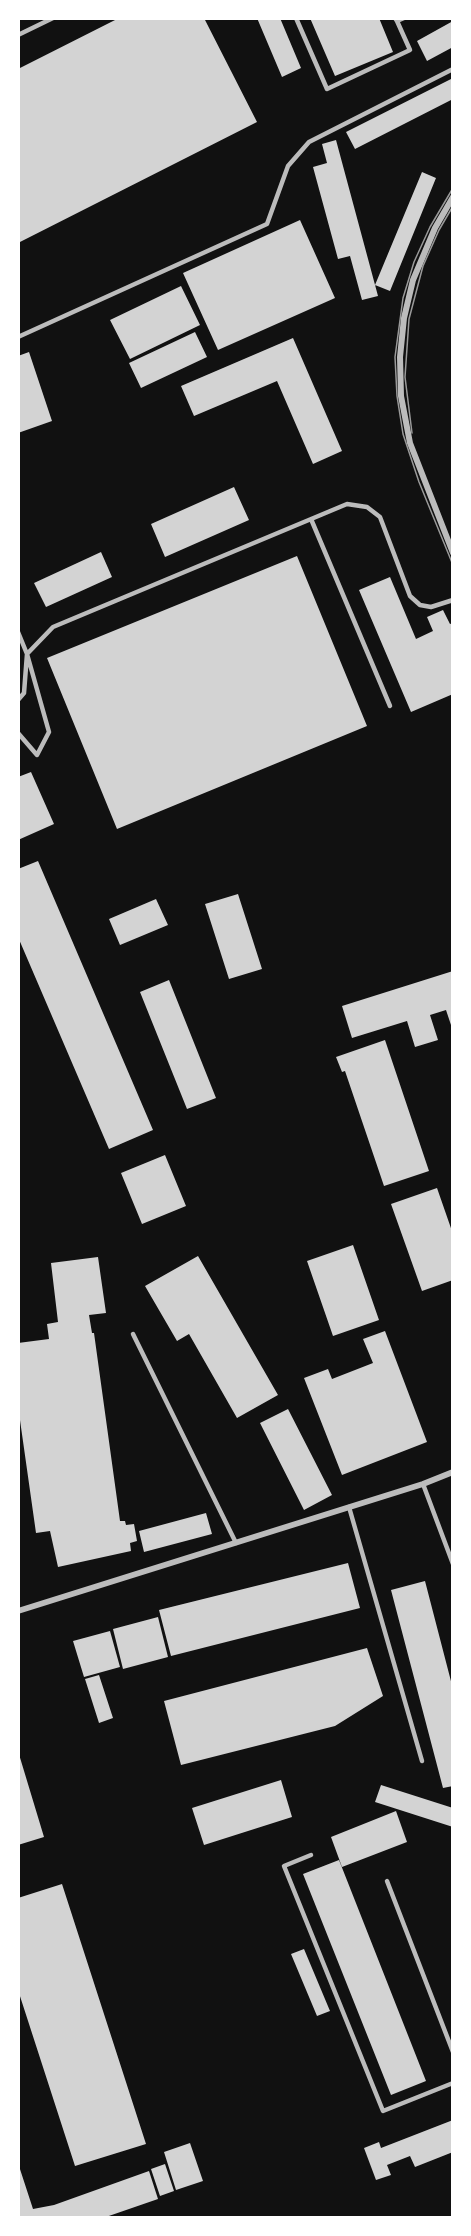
<!DOCTYPE html>
<style>
body{margin:0}
#map{position:relative;width:471px;height:2236px;overflow:hidden;background:#111;font-family:Raleway,sans-serif}
canvas{display:block}
.frame{position:absolute;inset:0;border:20px solid #fff;pointer-events:none}
</style>
<div id="map">
<canvas width="471" height="2236"></canvas>
<div class="frame"></div>
</div>
<script>
const ctx = document.querySelector('canvas').getContext('2d');
ctx.lineJoin = 'round';
function fill(path, color) {
  ctx.fillStyle = color;
  ctx.fill(path, 'evenodd');
}
function poly(rows) {
  const path = new Path2D();
  for (const r of rows) {
    path.moveTo(r[0], r[1]);
    for (let i = 2; i < r.length; i += 2) path.lineTo(r[i], r[i + 1]);
  }
  return path;
}
function trace(path, color, width, dash) {
  ctx.strokeStyle = color;
  ctx.lineWidth = width;
  ctx.lineCap = dash ? 'butt' : 'round';
  ctx.setLineDash(dash || []);
  ctx.stroke(path);
}
fill(poly([
 [119,18,204,18,257,122,18,243,18,69],
 [257,18,280,18,301,68,282,77],
 [310,18,379,18,393,52,335,76],
 [453,21,453,47,427,61,417,41],
 [453,78,453,99,355,149,346,132],
 [336,140,378,296,362,300,350,256,338,259,313,167,327,163,322,144],
 [422,172,436,178,390,291,375,285],
 [300,220,335,298,218,350,183,273],
 [181,286,200,325,130,359,110,320],
 [195,332,207,357,141,388,129,363],
 [293,338,342,451,313,464,277,381,194,416,181,386],
 [29,352,52,421,18,433,18,356],
 [234,487,249,520,165,557,151,524],
 [101,552,112,577,46,607,34,583],
 [297,556,367,726,117,829,47,658],
 [390,577,416,639,433,631,427,617,443,610,450,624,453,623,453,694,411,712,359,590],
 [31,772,54,824,18,840,18,777],
 [38,861,153,1130,109,1149,18,937,18,869],
 [238,894,262,969,229,979,205,904],
 [156,899,168,925,120,945,109,919],
 [453,971,453,1031,446,1010,430,1015,438,1040,415,1047,407,1021,352,1038,342,1006],
 [169,980,216,1098,187,1109,140,992],
 [385,1040,429,1171,384,1186,345,1071,342,1072,336,1057],
 [165,1155,186,1206,142,1224,121,1173],
 [437,1188,453,1234,453,1280,422,1291,391,1204],
 [353,1245,379,1320,333,1336,307,1261],
 [198,1256,278,1395,237,1418,189,1334,177,1341,145,1286],
 [98,1257,106,1313,89,1315,92,1333,94,1333,120,1521,125,1521,126,1525,134,1524,137,1541,130,1543,131,1551,58,1567,50,1531,36,1533,18,1406,18,1343,49,1339,47,1324,58,1322,51,1263],
 [385,1331,427,1442,342,1475,304,1378,328,1369,332,1379,373,1363,363,1339],
 [288,1409,332,1495,304,1510,260,1423],
 [206,1513,212,1534,144,1552,139,1531],
 [348,1563,360,1608,171,1656,159,1610],
 [425,1581,453,1689,453,1786,443,1788,391,1590],
 [158,1617,168,1657,123,1669,113,1629],
 [110,1631,120,1667,84,1677,73,1641],
 [367,1648,383,1696,335,1726,181,1765,164,1701],
 [99,1675,113,1718,99,1723,85,1679],
 [18,1751,44,1837,18,1845],
 [281,1780,292,1817,204,1845,192,1808],
 [381,1785,453,1808,453,1827,375,1802],
 [396,1811,407,1842,342,1867,331,1837],
 [339,1860,426,2081,391,2095,303,1874],
 [62,1884,146,2144,75,2166,18,1990,18,1898],
 [304,1949,330,2011,317,2016,291,1954],
 [453,2120,453,2152,415,2167,410,2156,387,2165,391,2175,376,2180,364,2148,379,2142,381,2148],
 [190,2143,203,2181,176,2190,164,2152],
 [18,2163,33,2209,54,2205,149,2171,158,2199,103,2218,18,2218],
 [165,2164,174,2191,160,2196,151,2169]
]), '#d3d3d3');
trace(poly([
 [296,18,327,89,410,50,397,21],
 [395,18,397,21,404,18],
 [18,35,53,18],
 [18,337,267,224,288,166,309,142,453,69],
 [311,519,390,706],
 [18,632,27,654,49,732,37,755,18,733],
 [18,700,24,693,27,654,53,627,347,504,367,507,380,517,410,596,420,605,431,607,453,600],
 [133,1334,236,1543],
 [423,1484,453,1564],
 [349,1507,422,1761],
 [311,1855,284,1866,383,2111,453,2083],
 [387,1881,453,2052]
]), '#bcbcbc', 4.5);
trace(poly([
 [453,197,435,228,413,280,404,318,400,357,401,396,410,443,453,553],
 [18,1611,423,1484,453,1472]
]), '#bcbcbc', 6);
trace(poly([
 [453,188,430,227,414,262,403,298,395,357,397,396,403,434,419,482,453,565],
 [412,433,405,377,409,319,423,266,439,230,453,206]
]), '#9a9a9a', 1.5);
</script>
